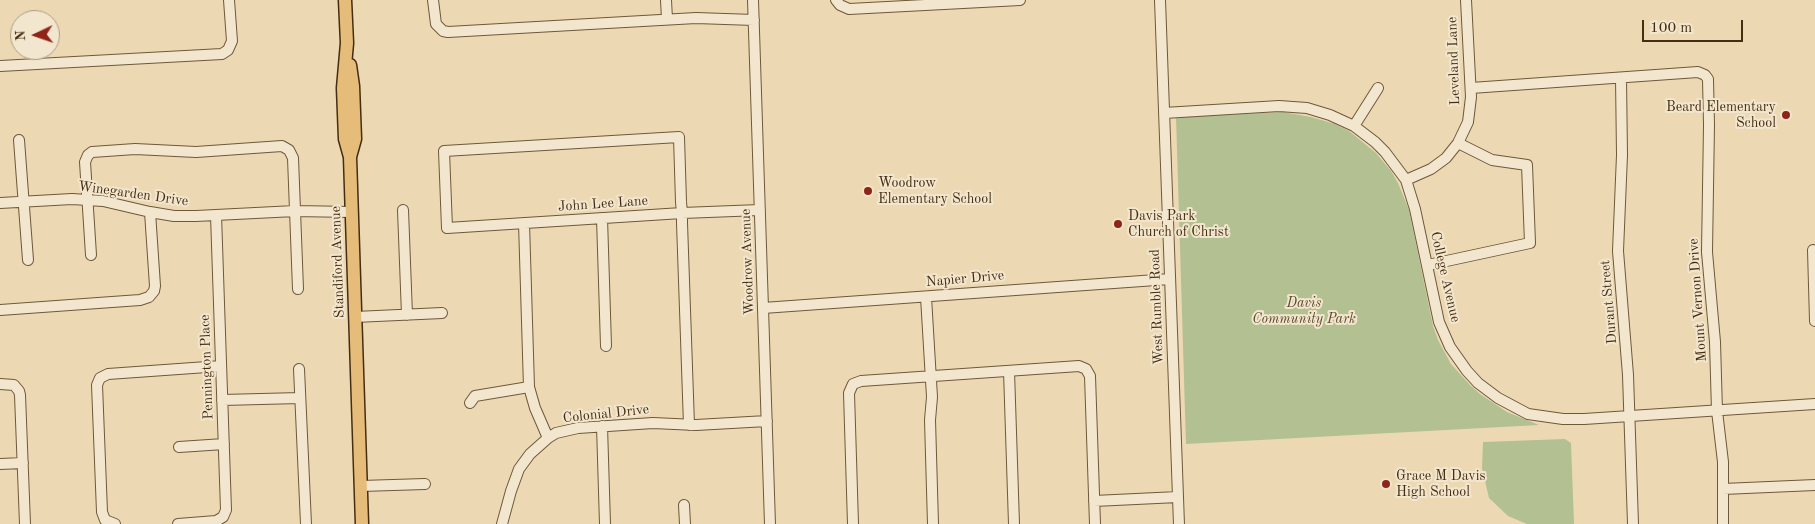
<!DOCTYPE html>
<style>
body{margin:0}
#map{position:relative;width:1815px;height:524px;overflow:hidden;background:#ecd9b4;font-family:"Old Standard TT",serif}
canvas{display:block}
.north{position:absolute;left:10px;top:10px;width:50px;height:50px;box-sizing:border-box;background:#f3e6ce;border:1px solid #ad9c82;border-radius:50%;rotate:267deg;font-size:14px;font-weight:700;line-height:20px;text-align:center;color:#442d11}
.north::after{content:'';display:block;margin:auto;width:18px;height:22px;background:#8f2418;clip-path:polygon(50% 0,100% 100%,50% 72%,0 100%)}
.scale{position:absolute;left:1642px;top:20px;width:101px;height:22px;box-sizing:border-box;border:2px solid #442d11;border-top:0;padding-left:6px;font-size:15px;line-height:18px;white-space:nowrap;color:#442d11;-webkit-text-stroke:4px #f3e6ce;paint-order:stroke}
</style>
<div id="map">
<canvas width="1815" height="524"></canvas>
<div class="north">N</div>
<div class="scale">100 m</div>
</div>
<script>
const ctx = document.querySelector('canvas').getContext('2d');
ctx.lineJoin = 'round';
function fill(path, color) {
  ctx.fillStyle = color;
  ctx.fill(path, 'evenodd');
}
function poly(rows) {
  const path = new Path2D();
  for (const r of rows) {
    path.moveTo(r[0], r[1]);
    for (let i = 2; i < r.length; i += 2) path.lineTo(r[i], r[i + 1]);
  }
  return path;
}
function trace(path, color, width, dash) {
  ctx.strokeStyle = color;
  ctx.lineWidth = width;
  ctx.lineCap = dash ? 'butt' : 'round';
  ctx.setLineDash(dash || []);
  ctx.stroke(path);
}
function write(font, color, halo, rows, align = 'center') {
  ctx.font = font + ' "Old Standard TT",serif';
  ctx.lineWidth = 4;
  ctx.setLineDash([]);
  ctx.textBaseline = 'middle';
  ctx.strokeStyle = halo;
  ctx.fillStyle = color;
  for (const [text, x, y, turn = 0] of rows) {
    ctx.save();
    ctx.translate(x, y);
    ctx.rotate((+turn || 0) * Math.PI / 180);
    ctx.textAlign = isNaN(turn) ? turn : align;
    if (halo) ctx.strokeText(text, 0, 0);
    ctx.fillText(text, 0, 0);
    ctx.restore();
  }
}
fill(poly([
 [1283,112,1311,117,1335,124,1349,131,1376,153,1391,171,1398,183,1409,210,1433,326,1438,340,1451,364,1470,385,1480,394,1507,412,1539,425,1186,444,1176,117],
 [1565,439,1571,443,1574,524,1527,524,1508,516,1489,498,1482,468,1483,442]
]), '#b3c091');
const minor = poly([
 [433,0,436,24,443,31,448,32,696,18,754,20],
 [666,0,667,19],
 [753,0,770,524],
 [836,0,840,5,849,9,1020,0],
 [1160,0,1179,524],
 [0,66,222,54,228,50,232,41,229,0],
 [1621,78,1622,155,1618,251,1628,375,1633,524],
 [1471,88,1698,72,1705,75,1708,79,1709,125,1707,252,1715,342,1717,411,1723,462,1723,524],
 [1164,113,1279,106,1307,108,1330,115,1354,126,1375,142,1385,152,1406,180,1415,209,1439,322,1450,347,1467,371,1478,383,1498,398,1528,414,1563,419,1584,419,1815,404],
 [1354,126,1378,88],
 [19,140,28,260],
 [1406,180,1431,169,1446,158,1458,143,1468,122,1471,97,1466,0],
 [0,203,72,199,103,201,150,212,174,216,196,216,295,211,351,212],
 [403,210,407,315],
 [602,218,606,346],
 [524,223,529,387,535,408,548,438],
 [1813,250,1815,321],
 [91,255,85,162,88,155,92,152,135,149,196,152,282,146,289,150,293,158,298,289],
 [1428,265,1530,243,1527,165,1492,160,1458,143],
 [926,297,932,397,930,420,933,524],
 [763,308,1170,279],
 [0,310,140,300,149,297,154,291,155,286,150,212],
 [355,317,442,313],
 [299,369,306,524],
 [1009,371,1014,524],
 [0,384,14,385,19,391,20,395,25,524],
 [222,400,300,398],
 [470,403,475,396,529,387],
 [689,425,682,223,682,213,681,202,679,137,444,151,447,228,682,213,760,210],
 [602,426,605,524],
 [179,447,224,444],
 [0,464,23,463],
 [361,486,425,484],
 [1723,489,1815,485],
 [1094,501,1178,497],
 [684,505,685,524],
 [115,524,105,520,102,512,97,385,100,378,108,374,221,366],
 [178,524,216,521,223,517,226,510,216,215],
 [502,524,511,491,519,469,530,454,548,438,556,433,578,428,653,423,696,425,767,421],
 [853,524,849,393,853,384,861,381,1079,366,1086,369,1090,376,1095,524]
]);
const major = poly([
 [345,0,347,43,343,88,345,139,350,157,362,524],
 [350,65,353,86,355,139,350,157]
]);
trace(minor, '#6e583a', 12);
trace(major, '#442d11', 15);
trace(minor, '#f3e6ce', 10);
trace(major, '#e6bc7a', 12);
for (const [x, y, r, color] of [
 [1786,115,5,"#8f2418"],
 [868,191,5,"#8f2418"],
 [1118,224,5,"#8f2418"],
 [1386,484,5,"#8f2418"]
]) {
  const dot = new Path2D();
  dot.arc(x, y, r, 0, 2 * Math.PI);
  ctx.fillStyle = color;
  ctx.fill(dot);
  trace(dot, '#f3e6ce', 2);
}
write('14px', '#442d11', '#f3e6ce', [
 ["Leveland Lane",1454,61,-92],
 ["Winegarden Drive",133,194,8],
 ["John Lee Lane",603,204,-4],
 ["Standiford Avenue",338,262,-92],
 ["Woodrow Avenue",748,262,-92],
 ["College Avenue",1445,277,77],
 ["Napier Drive",965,279,-5],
 ["Mount Vernon Drive",1698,300,-94],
 ["Durant Street",1609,302,-95],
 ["West Rumble Road",1157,307,-92],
 ["Pennington Place",207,367,-92],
 ["Colonial Drive",606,414,-6]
]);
write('14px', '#442d11', '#f3e6ce', [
 ["Beard Elementary",1776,107,"right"],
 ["School",1776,123,"right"],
 ["Woodrow",878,183],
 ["Elementary School",878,199],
 ["Davis Park",1128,216],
 ["Church of Christ",1128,232],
 ["Grace M Davis",1396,476],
 ["High School",1396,492]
], 'left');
write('italic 14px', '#5a4a2b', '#f3e6ce', [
 ["Davis",1304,303],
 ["Community Park",1304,319]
]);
</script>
